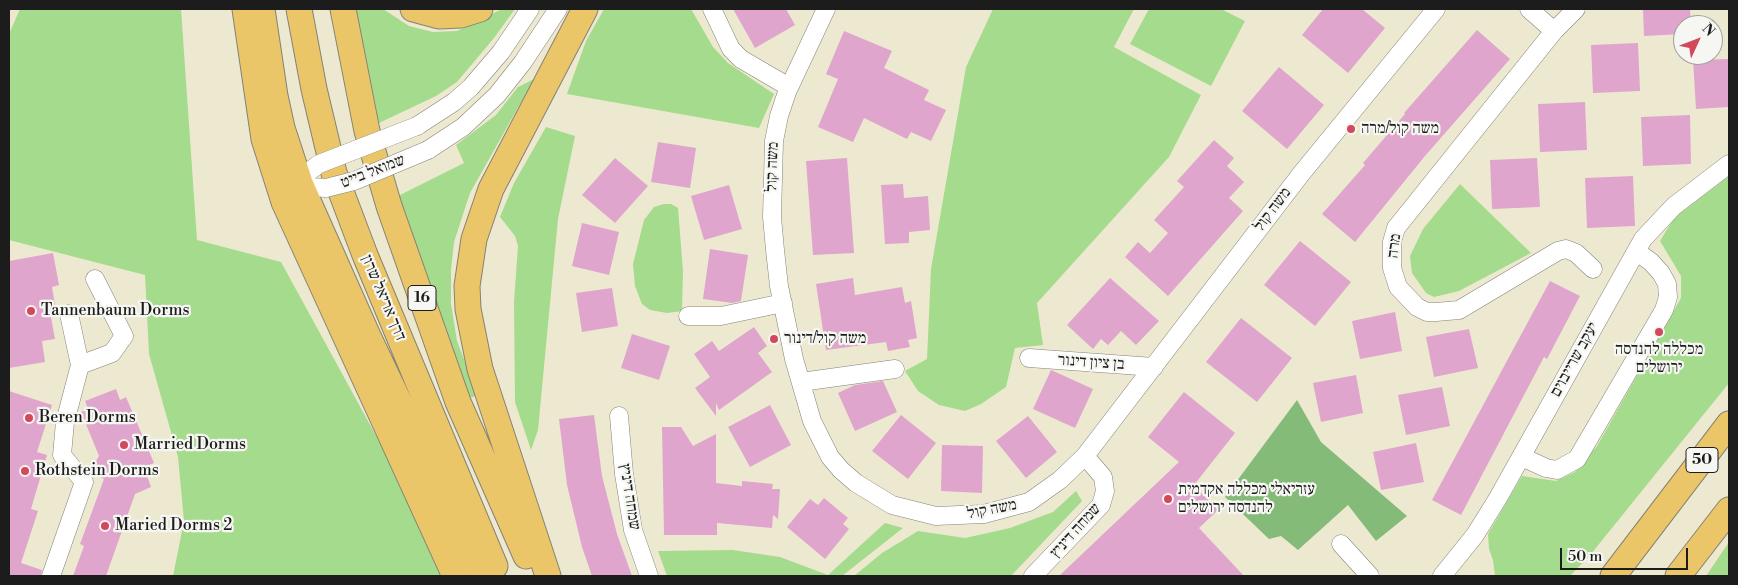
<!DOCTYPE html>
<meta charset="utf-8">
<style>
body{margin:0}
#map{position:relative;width:1738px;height:585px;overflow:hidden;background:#ede9d1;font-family:"Libre Bodoni",serif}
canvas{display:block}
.frame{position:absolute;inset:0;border:10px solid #1c1c1c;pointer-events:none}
.north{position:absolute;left:1673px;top:15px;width:50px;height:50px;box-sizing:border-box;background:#f6f6f2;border:1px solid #9f9f9c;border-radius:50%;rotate:47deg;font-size:14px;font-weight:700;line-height:20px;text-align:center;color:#1c1c1c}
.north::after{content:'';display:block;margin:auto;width:18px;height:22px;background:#d1495b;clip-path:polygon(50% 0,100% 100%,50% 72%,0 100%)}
.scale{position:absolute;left:1560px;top:548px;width:128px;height:22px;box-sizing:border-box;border:2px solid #1c1c1c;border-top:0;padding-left:6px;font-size:15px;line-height:18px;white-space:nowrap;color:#1c1c1c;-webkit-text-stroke:4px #f6f6f2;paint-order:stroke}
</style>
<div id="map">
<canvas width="1738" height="585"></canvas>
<div class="frame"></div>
<div class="north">N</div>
<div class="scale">50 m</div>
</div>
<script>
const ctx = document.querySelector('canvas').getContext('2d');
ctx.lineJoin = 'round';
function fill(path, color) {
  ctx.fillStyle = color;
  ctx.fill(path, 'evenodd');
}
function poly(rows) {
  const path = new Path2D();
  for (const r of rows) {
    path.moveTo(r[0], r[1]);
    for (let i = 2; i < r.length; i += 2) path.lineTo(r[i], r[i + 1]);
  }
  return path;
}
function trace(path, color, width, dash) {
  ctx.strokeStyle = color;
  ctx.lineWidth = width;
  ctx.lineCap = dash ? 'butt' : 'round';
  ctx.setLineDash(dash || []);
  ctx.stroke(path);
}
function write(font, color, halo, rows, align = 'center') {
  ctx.font = font + ' "Libre Bodoni","Frank Ruhl Libre",serif';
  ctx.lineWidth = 4.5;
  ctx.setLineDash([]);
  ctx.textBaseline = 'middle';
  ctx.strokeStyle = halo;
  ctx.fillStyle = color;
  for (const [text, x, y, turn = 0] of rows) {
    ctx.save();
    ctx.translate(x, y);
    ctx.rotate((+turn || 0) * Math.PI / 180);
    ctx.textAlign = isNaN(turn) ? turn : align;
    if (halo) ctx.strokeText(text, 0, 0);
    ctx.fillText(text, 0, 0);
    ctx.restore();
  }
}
fill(poly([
 [20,9,181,9,197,240,281,262,386,454,444,576,173,576,184,521,178,457,149,354,145,275,9,240,9,34],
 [356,9,383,9,409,26,433,32,457,31,502,9,515,9,494,38,457,82,436,96,379,123],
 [604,9,691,9,713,47,728,63,774,94,759,128,567,94,586,41],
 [993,9,1134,9,1114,47,1201,95,1169,157,1037,303,1043,345,1015,348,1006,387,981,404,965,411,939,405,918,391,905,371,927,359,931,269,966,67],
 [1149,9,1221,9,1245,21,1211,86,1130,44],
 [534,79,470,193,454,242,451,270,451,304,457,341,478,396,467,398,396,197,464,163,456,145,496,115,518,87],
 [546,127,575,136,558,219,538,430,531,450,515,402,514,302,518,246,515,236,500,217,514,183],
 [1729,176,1729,383,1591,554,1570,576,1495,576,1493,560,1489,549,1488,534,1522,476,1556,481,1575,472,1597,446,1681,298,1681,276,1660,241,1674,218],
 [1460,184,1531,253,1459,291,1434,297,1426,293,1412,273,1410,256,1423,229],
 [664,204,671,204,678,208,683,271,682,311,667,313,650,310,642,304,635,286,633,264,644,220,654,207],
 [1076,491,1082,501,1011,576,854,576,882,553,918,531,965,538,1010,528,1053,512],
 [885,523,903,528,842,576,667,576,658,551,733,550,780,557,828,575],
 [1729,542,1729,576,1706,576]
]), '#a5db8c');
fill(poly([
 [1297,400,1321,442,1407,516,1376,541,1348,505,1298,550,1281,536,1269,539,1225,497]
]), '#84bb78');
fill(poly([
 [733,9,786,9,795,25,755,48],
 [1323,9,1362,9,1385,28,1348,73,1302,35],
 [1643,9,1690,9,1691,25,1683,25,1683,34,1644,36],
 [1477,30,1510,59,1425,156,1355,242,1322,214,1365,165,1363,163,1405,114,1404,113],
 [844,31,892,51,884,68,929,90,924,100,946,110,931,141,911,132,907,139,864,118,853,142,818,127,838,79,826,74],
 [1638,43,1640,91,1593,93,1591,45],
 [1729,59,1729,107,1696,109,1693,60],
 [1279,67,1324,105,1287,149,1242,111],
 [1585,102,1587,150,1540,152,1538,104],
 [1690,115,1691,164,1643,166,1641,117],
 [1214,140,1234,158,1227,166,1244,182,1229,198,1243,211,1168,296,1125,257,1138,242,1150,253,1168,233,1154,220,1184,187,1177,181],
 [658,142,696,148,690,188,651,182],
 [615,158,648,186,615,223,582,195],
 [847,158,854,253,813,255,806,161],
 [1537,158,1540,207,1492,209,1490,160],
 [1633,176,1635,226,1587,228,1585,178],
 [903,184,904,198,928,196,930,230,909,232,909,243,885,244,881,185],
 [729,185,742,229,704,240,691,196],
 [582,223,619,232,609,275,572,266],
 [1300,241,1351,282,1315,326,1264,285],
 [710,249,748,255,741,301,732,303,703,299],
 [53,253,59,285,52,287,56,311,50,312,55,339,42,341,45,362,9,368,9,261],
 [853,278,855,295,902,287,905,303,911,301,917,338,908,340,910,347,888,351,886,342,826,350,816,284],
 [1110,278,1159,321,1136,345,1121,331,1108,345,1101,339,1093,349,1067,325],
 [1550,281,1580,296,1547,359,1544,357,1461,515,1432,500],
 [612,288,618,326,582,332,576,293],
 [1395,312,1402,351,1360,359,1352,321],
 [1241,318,1292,358,1257,402,1206,362],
 [754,327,767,346,758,353,772,372,719,410,716,403,716,416,695,388,710,377,694,354,712,341,719,351],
 [1469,329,1478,368,1434,377,1426,337],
 [632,334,670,346,659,380,621,368],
 [1051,370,1093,389,1075,428,1033,409],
 [1356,375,1363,413,1321,422,1313,383],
 [883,381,897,412,855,431,838,393,855,385],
 [1442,387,1450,426,1406,435,1398,395],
 [116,389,120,400,126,397,154,463,144,467,151,487,135,494,106,576,73,576,84,546,80,544,104,479,90,471,99,456,81,412,88,409,85,401],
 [9,391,52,405,37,452,47,455,31,509,38,511,21,563,42,570,41,576,9,576],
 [1184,392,1235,433,1194,485,1218,510,1199,528,1244,576,1059,576,1179,462,1148,437],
 [770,405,791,445,750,467,728,427],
 [594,415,602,476,617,534,632,576,592,576,582,547,567,485,559,419],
 [901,415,936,443,908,479,872,451],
 [1028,416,1057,452,1026,478,996,441],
 [662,427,681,427,693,446,716,434,716,483,742,486,742,481,773,484,772,489,780,489,778,519,773,515,772,528,717,523,717,535,664,535],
 [1416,443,1424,482,1381,490,1373,452],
 [942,445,983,446,982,493,941,491],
 [824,498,848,518,843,524,849,529,825,559,787,527,810,499,818,505]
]), '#dfa5cc');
const minor = poly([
 [712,9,731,49,741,59,789,87],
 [826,9,787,92,779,116,774,141,772,217,775,250,779,286,794,359,812,421,830,457,841,470,856,483,892,505,936,516,984,514,1029,502,1060,480,1085,456,1301,174,1436,9],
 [1529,9,1554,31],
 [1576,9,1554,31,1396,228,1392,242,1392,268,1398,287,1417,307,1427,312,1436,312,1459,310,1558,251,1566,249,1576,253,1593,269],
 [417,126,454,102,471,87,501,52,530,9],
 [428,150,463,127,497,95,523,62,558,9],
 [319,164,307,173,300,183,311,187,326,188],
 [69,314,80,365],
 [688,316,721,316,783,303],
 [1029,358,1154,367],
 [801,382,895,369],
 [619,416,624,474,633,530,649,576],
 [1522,457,1546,468,1557,470,1577,459,1664,310,1668,297,1667,284,1661,273,1651,262,1636,251],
 [1341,544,1370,576],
 [51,576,84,482,62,455,65,422,80,365,112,353,124,336,95,279],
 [1033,576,1101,505,1105,491,1103,477,1085,456],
 [1442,576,1475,535,1498,498,1643,239,1674,206,1729,164]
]);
const highway = poly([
 [245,9,264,139,284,202,455,576],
 [262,9,275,96,282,128,300,183,368,336,482,576],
 [299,9,314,89,334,173,365,255,495,566],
 [343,9,367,131,389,206,458,402,526,556],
 [413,9,439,16,461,15,480,9],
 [548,576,480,369,468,309,467,286,474,239,491,189,585,9],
 [1613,576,1729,424],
 [1678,576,1729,510]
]);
trace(minor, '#848276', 19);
trace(highway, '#848276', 27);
trace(minor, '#fff', 18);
trace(highway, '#ebc669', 25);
const minorBridge = poly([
 [319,164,417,126],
 [326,188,354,181,428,150]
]);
trace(minorBridge, '#848276', 19, []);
trace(minorBridge, '#fff', 18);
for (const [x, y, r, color] of [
 [1351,129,5,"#d1495b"],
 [31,311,5,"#d1495b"],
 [1659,332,5,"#d1495b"],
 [774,339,5,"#d1495b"],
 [29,418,5,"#d1495b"],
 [124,445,5,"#d1495b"],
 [25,471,5,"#d1495b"],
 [1168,499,5,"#d1495b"],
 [105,526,5,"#d1495b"]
]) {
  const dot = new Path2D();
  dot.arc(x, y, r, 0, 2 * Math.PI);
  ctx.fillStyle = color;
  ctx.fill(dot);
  trace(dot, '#f6f6f2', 2);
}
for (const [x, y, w] of [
 [422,298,28],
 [1702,460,32]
]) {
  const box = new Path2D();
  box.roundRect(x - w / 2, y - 12.5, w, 25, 4);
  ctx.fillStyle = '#f6f6f2';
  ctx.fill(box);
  trace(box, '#1c1c1c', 1);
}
write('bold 15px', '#1c1c1c', null, [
 ["16",422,298],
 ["50",1702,460]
]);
write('16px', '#1c1c1c', '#f6f6f2', [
 ["משה קול/מרה",1361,129],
 ["Tannenbaum Dorms",41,311],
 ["משה קול/דינור",784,339],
 ["מכללה להנדסה",1659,350,"center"],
 ["ירושלים",1659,368,"center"],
 ["Beren Dorms",39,418],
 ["Married Dorms",134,445],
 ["Rothstein Dorms",35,471],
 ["עזריאלי מכללה אקדמית",1178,490],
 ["להנדסה ירושלים",1178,508],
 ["Maried Dorms 2",115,526]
], 'left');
write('16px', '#1c1c1c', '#f6f6f2', [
 ["משה קול",773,167,-88],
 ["שמואל בייט",373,172,-21],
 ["משה קול",1273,210,-53],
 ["מרה",1395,246,-83],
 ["דרך אריאל שרון",383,298,67],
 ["יעקב שרייבוים",1575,360,-61],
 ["בן ציון דינור",1091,363,4],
 ["שמחה דיניץ",629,497,81],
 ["משה קול",992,510,-11],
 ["שמחה דיניץ",1076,531,-48]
]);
</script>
